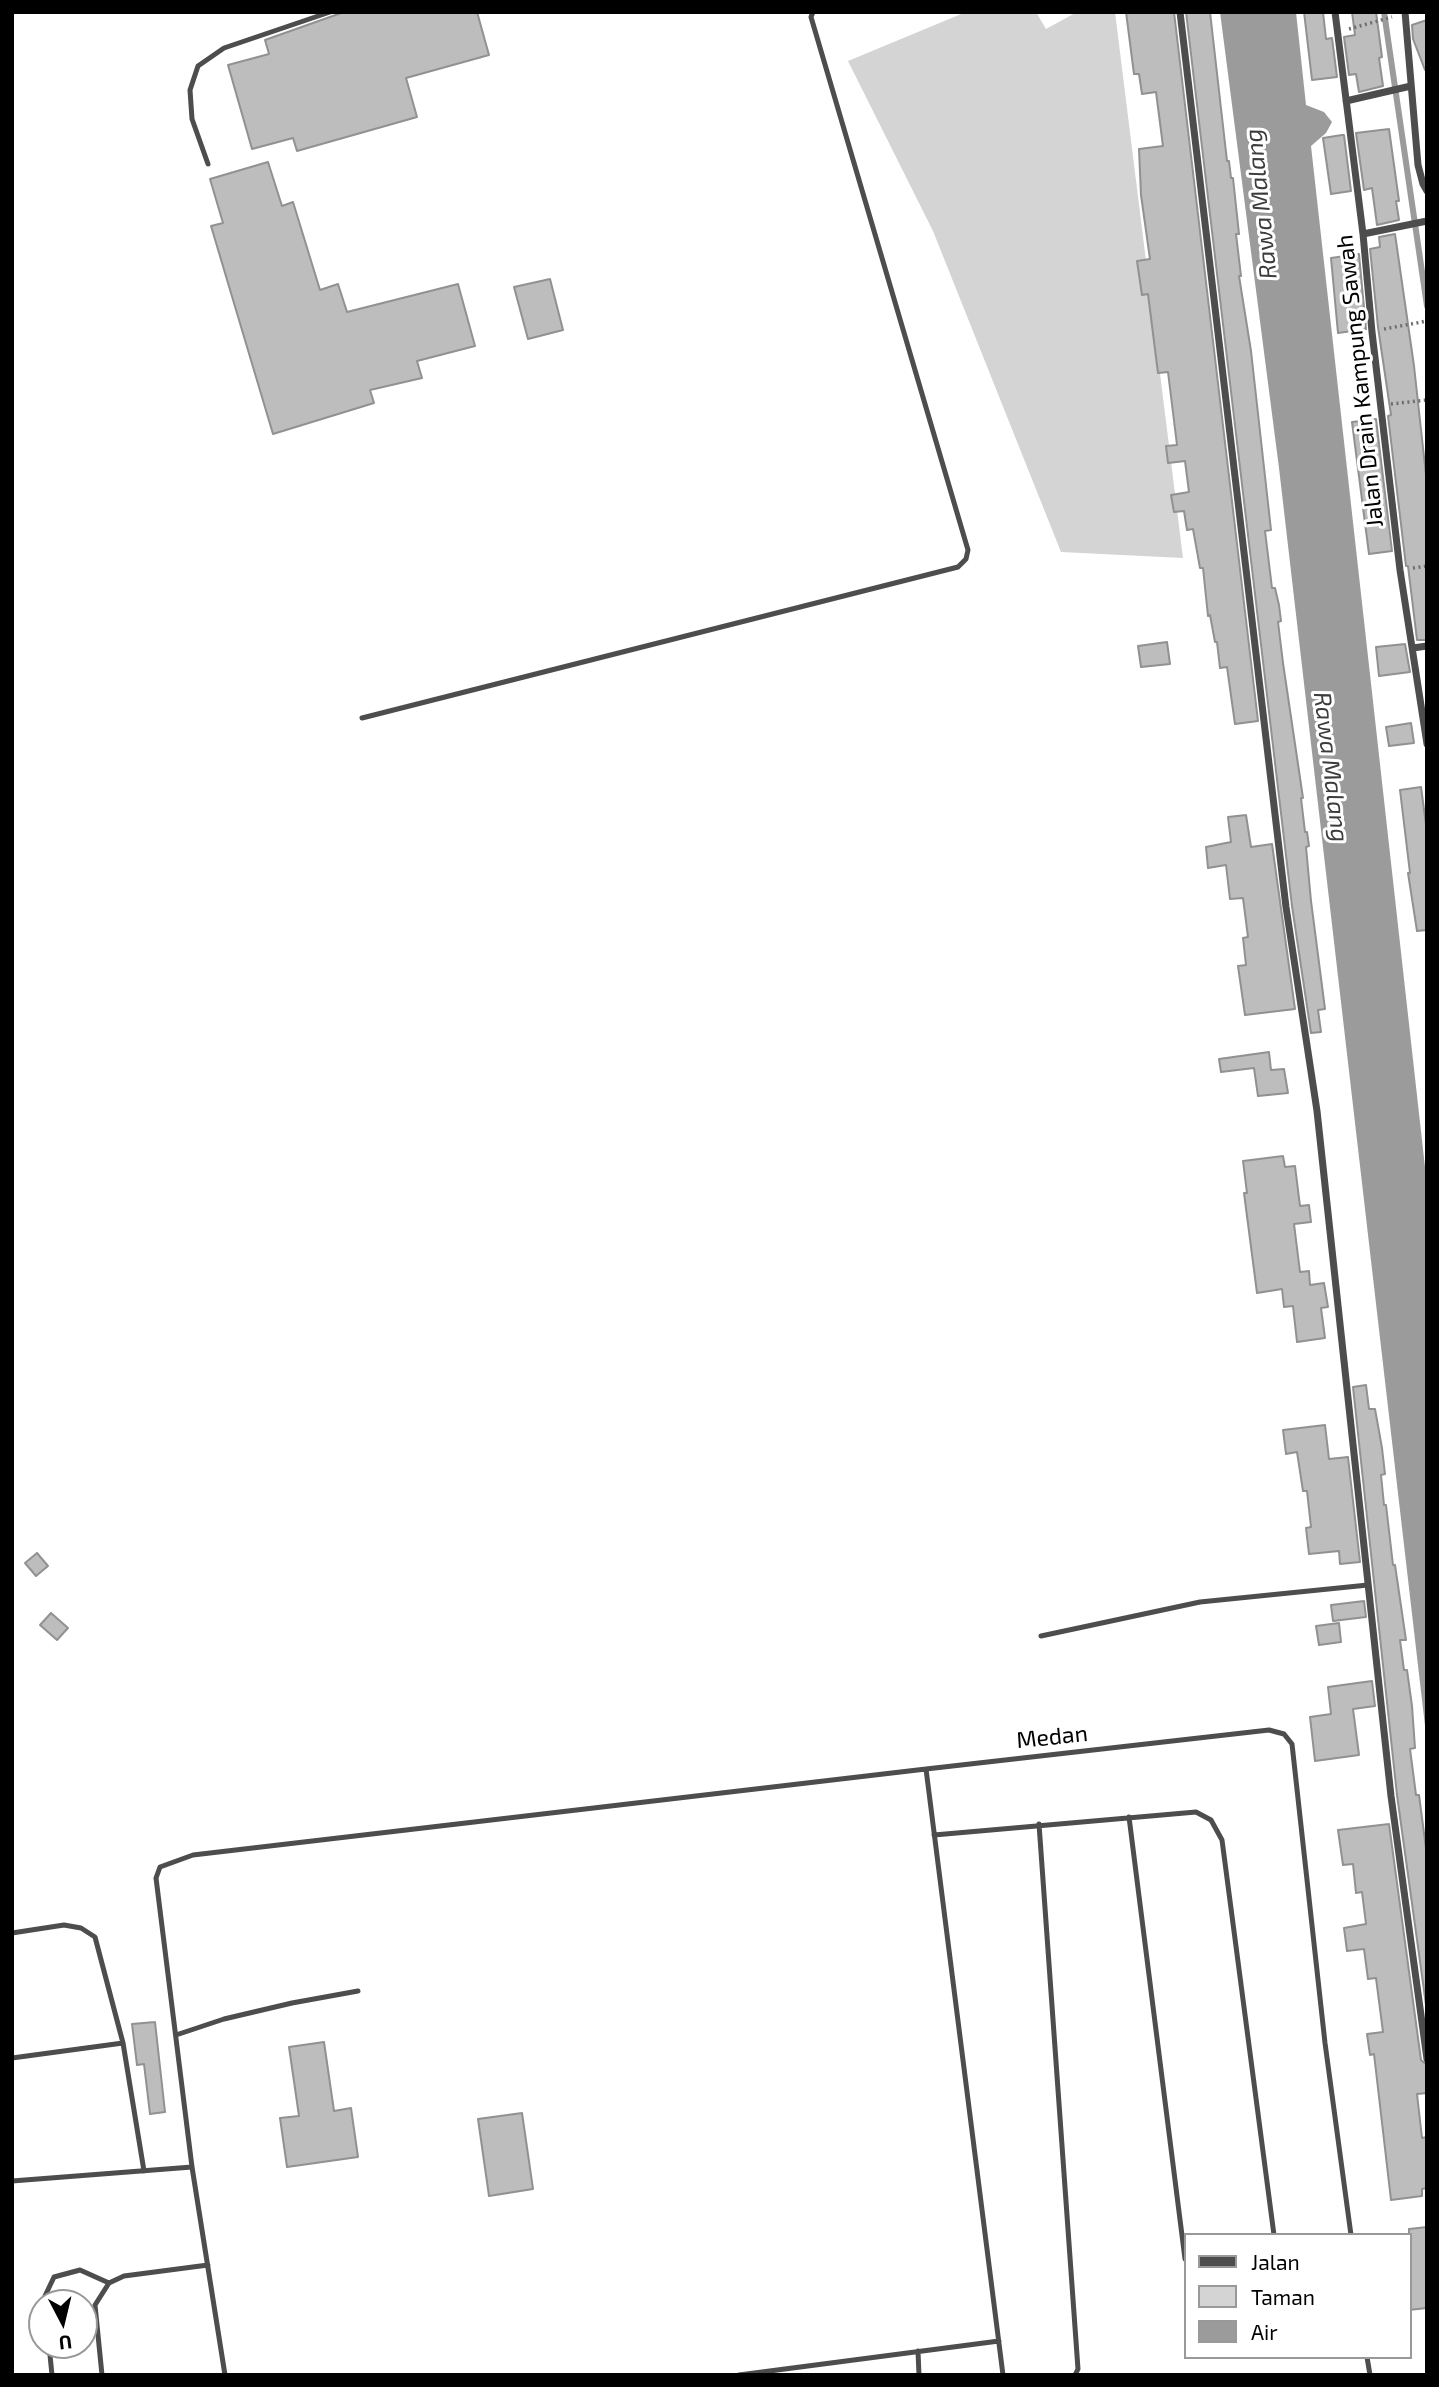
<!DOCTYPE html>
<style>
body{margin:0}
#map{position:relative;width:1439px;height:2387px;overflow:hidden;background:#fff;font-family:"Exo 2",sans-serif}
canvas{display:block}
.frame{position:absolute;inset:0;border:14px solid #000;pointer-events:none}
.legend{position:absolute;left:1184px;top:2233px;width:228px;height:126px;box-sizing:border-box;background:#fff;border:2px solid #999;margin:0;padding:9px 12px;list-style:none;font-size:21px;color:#000}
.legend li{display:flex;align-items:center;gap:14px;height:35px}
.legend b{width:35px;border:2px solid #999}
.north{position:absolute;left:28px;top:2289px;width:70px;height:70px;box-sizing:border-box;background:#fff;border:2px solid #999;border-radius:50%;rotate:173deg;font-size:19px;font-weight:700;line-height:28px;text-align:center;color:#000}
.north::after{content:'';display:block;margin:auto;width:24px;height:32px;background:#000;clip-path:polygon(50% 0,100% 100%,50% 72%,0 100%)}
</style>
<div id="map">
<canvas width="1439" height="2387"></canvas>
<div class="frame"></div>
<ul class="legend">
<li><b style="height:9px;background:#4d4d4d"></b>Jalan</li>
<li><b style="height:19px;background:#d4d4d4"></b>Taman</li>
<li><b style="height:19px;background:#9b9b9b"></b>Air</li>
</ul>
<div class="north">U</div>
</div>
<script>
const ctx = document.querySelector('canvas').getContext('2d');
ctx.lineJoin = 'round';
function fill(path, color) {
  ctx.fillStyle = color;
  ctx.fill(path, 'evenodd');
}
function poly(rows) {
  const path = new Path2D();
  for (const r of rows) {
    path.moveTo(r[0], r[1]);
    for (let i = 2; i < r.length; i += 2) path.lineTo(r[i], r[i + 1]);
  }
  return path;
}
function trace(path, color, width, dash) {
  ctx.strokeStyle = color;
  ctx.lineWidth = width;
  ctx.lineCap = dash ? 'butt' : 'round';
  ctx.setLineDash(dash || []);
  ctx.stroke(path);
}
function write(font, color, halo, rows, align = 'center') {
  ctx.font = font + ' "Exo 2",sans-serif';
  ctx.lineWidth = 6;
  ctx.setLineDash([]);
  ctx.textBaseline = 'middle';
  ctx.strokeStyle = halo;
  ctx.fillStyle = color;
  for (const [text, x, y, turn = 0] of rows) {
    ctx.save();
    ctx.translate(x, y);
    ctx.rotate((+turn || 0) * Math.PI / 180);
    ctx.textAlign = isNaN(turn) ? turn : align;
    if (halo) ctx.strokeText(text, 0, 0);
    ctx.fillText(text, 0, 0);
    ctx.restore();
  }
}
fill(poly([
 [966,12,1036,12,1046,29,1077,12,1115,12,1183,558,1061,552,933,231,848,61]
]), '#d4d4d4');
fill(poly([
 [1220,12,1296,12,1306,105,1324,112,1332,122,1326,133,1311,146,1427,1185,1427,1743,1279,468]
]), '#9b9b9b');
trace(poly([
 [1384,12,1427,306]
]), '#9b9b9b', 6);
const building = poly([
 [344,12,477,12,489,55,406,78,417,117,297,151,293,138,252,149,228,65,269,54,265,40,344,12],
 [1126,12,1174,12,1258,721,1235,724,1227,667,1220,668,1217,642,1215,642,1210,615,1208,616,1203,568,1200,568,1193,529,1187,530,1184,511,1174,512,1171,495,1189,492,1185,461,1168,463,1166,446,1177,445,1168,372,1158,373,1148,294,1142,295,1137,261,1150,259,1141,195,1139,149,1163,146,1156,92,1142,94,1139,74,1134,74,1126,12],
 [1186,12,1210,12,1227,161,1229,161,1231,178,1233,178,1239,234,1236,234,1241,276,1239,276,1251,351,1271,530,1265,531,1272,588,1275,588,1279,605,1281,621,1278,622,1283,663,1303,798,1301,798,1305,832,1307,832,1309,846,1306,847,1311,901,1325,1009,1318,1010,1321,1032,1311,1033,1292,906,1186,12],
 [1304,12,1323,12,1326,39,1332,38,1337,77,1312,80,1304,12],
 [1352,12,1376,12,1382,57,1379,58,1383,86,1359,92,1356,74,1349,75,1344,37,1355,35,1352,12],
 [1427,20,1427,70,1425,70,1413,39,1412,25,1427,20],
 [1389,129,1399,201,1396,201,1399,220,1377,225,1372,188,1364,190,1356,133,1389,129],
 [1342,135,1344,135,1351,191,1331,194,1323,138,1342,135],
 [268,162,282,206,293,202,320,290,338,284,347,312,458,284,475,346,417,361,422,378,370,390,374,403,273,434,211,226,223,223,210,179,268,162],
 [1395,234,1414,366,1427,484,1427,640,1417,640,1408,566,1406,566,1388,416,1391,415,1378,327,1370,249,1380,247,1379,237,1395,234],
 [1359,254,1366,329,1338,333,1331,258,1359,254],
 [550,279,563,330,528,339,514,287,550,279],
 [1376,419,1392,551,1369,554,1352,422,1376,419],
 [1167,642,1170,664,1141,667,1138,646,1167,642],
 [1405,644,1410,672,1379,676,1376,647,1405,644],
 [1411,723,1414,743,1389,746,1386,727,1411,723],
 [1421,787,1427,832,1427,930,1417,931,1408,873,1410,873,1400,790,1421,787],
 [1246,815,1251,847,1272,844,1295,1009,1245,1015,1238,966,1246,965,1243,938,1248,937,1243,898,1230,899,1226,865,1208,868,1206,847,1231,842,1228,817,1246,815],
 [1269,1052,1271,1070,1284,1069,1288,1093,1258,1096,1254,1068,1221,1072,1219,1059,1269,1052],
 [1283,1156,1285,1167,1295,1166,1300,1206,1309,1205,1311,1222,1294,1224,1300,1272,1309,1271,1310,1285,1324,1283,1328,1307,1321,1308,1325,1338,1297,1342,1293,1306,1284,1307,1282,1289,1257,1293,1244,1193,1247,1193,1243,1161,1283,1156],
 [1366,1385,1369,1409,1375,1409,1382,1448,1385,1474,1381,1475,1384,1505,1386,1505,1393,1565,1395,1565,1406,1640,1400,1640,1404,1670,1407,1670,1412,1706,1415,1748,1410,1749,1416,1795,1419,1795,1427,1856,1427,2012,1397,1795,1353,1387,1366,1385],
 [1325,1425,1329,1459,1348,1457,1360,1562,1340,1564,1339,1551,1309,1554,1306,1528,1311,1527,1307,1491,1303,1491,1297,1452,1286,1454,1283,1430,1325,1425],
 [37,1553,48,1566,36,1576,25,1563,37,1553],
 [1364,1601,1366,1617,1333,1621,1331,1605,1364,1601],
 [51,1613,68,1628,57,1640,40,1625,51,1613],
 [1339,1623,1341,1642,1319,1645,1316,1626,1339,1623],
 [1372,1681,1375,1706,1353,1709,1359,1755,1315,1761,1310,1717,1331,1714,1328,1687,1372,1681],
 [1389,1824,1421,2060,1427,2065,1427,2093,1417,2094,1422,2138,1427,2137,1427,2188,1422,2189,1422,2196,1391,2200,1374,2054,1370,2055,1367,2034,1383,2032,1376,1978,1368,1979,1364,1949,1347,1951,1344,1928,1366,1924,1362,1892,1356,1893,1353,1864,1343,1865,1338,1830,1389,1824],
 [155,2022,165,2112,150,2114,144,2064,137,2065,132,2024,155,2022],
 [324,2042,334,2111,351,2108,358,2157,287,2167,280,2118,299,2116,289,2047,324,2042],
 [522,2113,533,2189,489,2196,478,2119,522,2113],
 [1427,2227,1427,2308,1409,2310,1409,2229,1427,2227]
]);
fill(building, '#bdbdbd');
trace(building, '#919191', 2);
trace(poly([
 [1349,29,1392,17],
 [1384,329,1427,321],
 [1391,404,1427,400],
 [1413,568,1427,566]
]), '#6f6f6f', 3.5, [2, 3.5]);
trace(poly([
 [208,164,192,119,190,90,198,66,224,48,330,12],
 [362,718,958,567,966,559,968,550,811,17,813,12],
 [1041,1636,1200,1602,1368,1585],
 [1129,1817,1185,2259],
 [1039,1824,1078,2369,1075,2375],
 [934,1835,1196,1812,1211,1820,1222,1840,1274,2235],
 [12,1933,64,1925,81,1928,95,1937,123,2043],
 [176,2035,224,2019,292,2003,358,1991],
 [12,2058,123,2043,144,2171],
 [12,2181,192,2167],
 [46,2303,45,2296,54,2277,80,2270,109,2283],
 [49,2345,52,2375],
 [918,2351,919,2375],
 [1367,2357,1370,2375],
 [102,2375,95,2305,109,2283,124,2276,208,2265],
 [225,2375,192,2167,156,1878,160,1867,193,1855,926,1769],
 [739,2375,999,2341],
 [1003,2375,926,1769,1269,1730,1284,1734,1292,1744,1325,2043,1351,2235]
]), '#4d4d4d', 5);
trace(poly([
 [1180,12,1286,907,1317,1111,1391,1796,1427,2059],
 [1335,12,1363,234,1372,332,1400,570,1427,744],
 [1405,12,1418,165,1423,184,1427,191],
 [1346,101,1411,86],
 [1363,234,1427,221],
 [1413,648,1427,646]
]), '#4d4d4d', 7);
write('23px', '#000', '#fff', [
 ["Jalan Drain Kampung Sawah",1360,381,-96],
 ["Medan",1052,1737,-6]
]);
write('italic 24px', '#3c3c3c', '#fff', [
 ["Rawa Malang",1261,204,-96],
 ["Rawa Malang",1331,767,83]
]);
</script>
